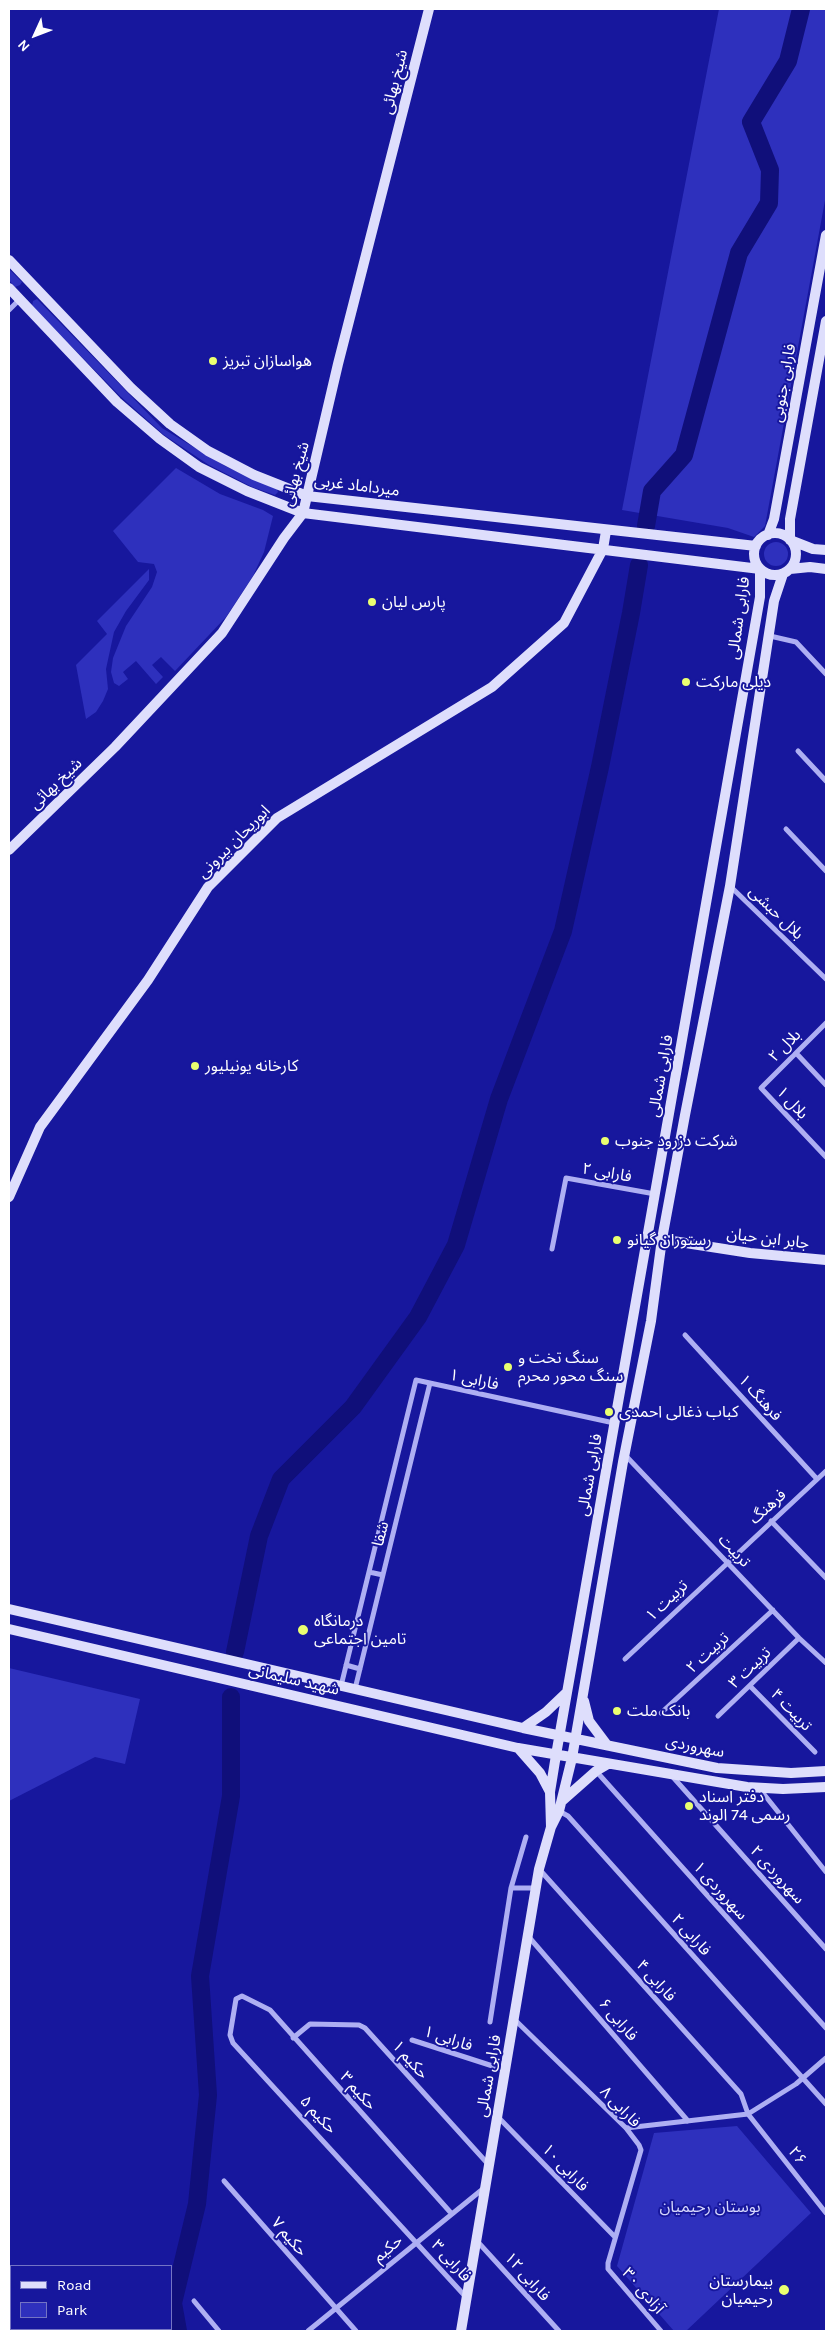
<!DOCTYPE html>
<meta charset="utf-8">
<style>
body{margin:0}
#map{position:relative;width:835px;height:2340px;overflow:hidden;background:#17179d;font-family:Karla,sans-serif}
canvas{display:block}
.frame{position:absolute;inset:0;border:10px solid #fff;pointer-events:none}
.legend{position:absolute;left:10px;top:2265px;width:162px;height:65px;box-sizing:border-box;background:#17179d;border:1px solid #7474c4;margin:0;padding:6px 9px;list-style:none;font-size:15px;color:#fff}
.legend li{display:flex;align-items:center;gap:10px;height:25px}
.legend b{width:25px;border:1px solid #7474c4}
.north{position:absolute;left:10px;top:10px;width:50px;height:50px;-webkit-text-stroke:4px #17179d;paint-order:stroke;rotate:227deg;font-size:14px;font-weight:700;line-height:20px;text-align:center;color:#fff}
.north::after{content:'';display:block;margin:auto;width:18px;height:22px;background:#fff;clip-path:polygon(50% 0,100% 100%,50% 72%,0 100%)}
</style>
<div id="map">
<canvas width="835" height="2340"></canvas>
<div class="frame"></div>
<ul class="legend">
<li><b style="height:6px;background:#dedefc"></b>Road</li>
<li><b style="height:14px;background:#2e30bd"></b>Park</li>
</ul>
<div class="north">N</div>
</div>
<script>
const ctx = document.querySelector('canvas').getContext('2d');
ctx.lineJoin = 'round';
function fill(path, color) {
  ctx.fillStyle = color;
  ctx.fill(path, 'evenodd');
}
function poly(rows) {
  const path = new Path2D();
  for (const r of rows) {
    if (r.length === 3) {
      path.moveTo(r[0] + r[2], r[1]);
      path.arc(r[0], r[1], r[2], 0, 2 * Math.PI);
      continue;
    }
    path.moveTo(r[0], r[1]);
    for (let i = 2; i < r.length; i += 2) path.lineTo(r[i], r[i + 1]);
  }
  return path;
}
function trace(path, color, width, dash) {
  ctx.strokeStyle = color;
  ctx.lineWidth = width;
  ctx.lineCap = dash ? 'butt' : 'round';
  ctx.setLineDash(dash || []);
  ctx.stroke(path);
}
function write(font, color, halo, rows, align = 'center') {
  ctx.font = font + ' Karla,"Noto Sans Arabic",sans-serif';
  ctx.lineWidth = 4;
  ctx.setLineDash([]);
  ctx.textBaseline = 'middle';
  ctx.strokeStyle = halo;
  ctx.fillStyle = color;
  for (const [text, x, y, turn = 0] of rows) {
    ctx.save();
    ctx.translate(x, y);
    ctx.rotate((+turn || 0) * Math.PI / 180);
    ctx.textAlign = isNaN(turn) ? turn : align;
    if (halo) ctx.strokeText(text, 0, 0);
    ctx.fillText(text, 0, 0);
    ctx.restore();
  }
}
fill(poly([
 [719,9,826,9,826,195,765,526,754,537,728,528,622,510],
 [9,269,22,282,20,285,15,287,9,280],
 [37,299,162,428,225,466,277,489,278,492,275,495,252,487,209,465,164,435,120,396,32,306,33,301],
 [176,468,220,494,263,510,273,516,264,552,253,576,226,617,175,671,161,657,152,665,163,677,156,684,136,661,123,672,128,679,119,686,114,683,111,672,113,658,126,626,152,587,157,572,154,564,138,562,113,531],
 [776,554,12],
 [149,569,149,580,126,611,114,632,106,669,108,689,103,701,96,712,86,719,76,665,107,634,97,621],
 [9,1668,140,1699,125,1764,95,1757,9,1801],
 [737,2126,811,2213,686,2331,674,2331,617,2266,654,2133]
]), '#2e30bd');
trace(poly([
 [646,526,652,491,684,455,739,253,769,203,770,170,751,122,788,61,801,9],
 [235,1652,259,1536,281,1479,353,1407,418,1317,456,1245,499,1099,563,931,600,767,631,613,639,565],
 [178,2331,173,2303,197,2204,208,2095,200,1976,231,1796,231,1697]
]), '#100f7a', 18);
trace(poly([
 [9,310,20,299],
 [770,636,796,642,826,674],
 [798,751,826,781],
 [786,829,826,871],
 [730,886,826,979],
 [826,1023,761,1088,826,1157],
 [796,1053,826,1085],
 [552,1249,566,1178,655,1194],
 [685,1335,817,1479],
 [625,1455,799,1638,826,1663],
 [771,1521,826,1578],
 [369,1572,383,1575],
 [625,1659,826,1471],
 [346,1665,360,1669],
 [341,1686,416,1380,614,1423],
 [750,1686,815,1752],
 [355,1689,430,1383],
 [661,1713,773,1610],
 [718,1716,799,1638],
 [596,1771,826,2028],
 [672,1776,826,1949],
 [759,1788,826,1872],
 [559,1811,568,1816,826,2104],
 [526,1837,511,1888,535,1888],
 [539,1869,741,2094,748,2114,826,2213],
 [528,1936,688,2121],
 [514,2019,626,2128,639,2145,641,2150,608,2263,608,2269,661,2331],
 [490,2022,511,1888],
 [293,2038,310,2024,359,2025,365,2028,488,2164],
 [412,2040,505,2070],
 [498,2117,615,2237],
 [626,2128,748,2114,796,2084,826,2058],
 [224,2181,356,2331],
 [451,2213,270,2010,242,1996,236,1999,230,2035,233,2043,465,2296],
 [477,2241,559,2331],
 [194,2301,219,2331],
 [308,2331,484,2188]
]), '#aeaff3', 5);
trace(poly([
 [9,260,131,388,170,424,208,451,254,475,307,496,756,546],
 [9,288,117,402,160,439,199,467,247,491,303,513,760,569,760,597,556,1755,550,1792,551,1827],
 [826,321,790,519,790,540,813,549,826,550],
 [775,554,21],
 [768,535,774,519,826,235],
 [790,569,810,567,826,569],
 [9,850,115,747,222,633,284,538,303,513,338,364,429,9],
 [9,1197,40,1127,148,980,208,887,277,818,492,687,564,623,603,549,606,531],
 [647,1237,750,1253,826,1260],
 [9,1609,523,1728,717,1768,791,1773,826,1771],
 [9,1629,518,1748,747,1787,783,1789,826,1787],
 [584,1701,589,1721,607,1745],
 [523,1728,546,1712,567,1692],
 [518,1748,540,1773,550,1792],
 [562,1801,596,1771,608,1764],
 [461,2331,539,1869,551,1827,559,1811,572,1758,623,1462,651,1321,662,1239,685,1115,730,886,774,601,783,574]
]), '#dedefc', 10);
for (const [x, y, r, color] of [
 [213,361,5,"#eaff70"],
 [372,602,5,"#eaff70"],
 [686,682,5,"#eaff70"],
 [195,1066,5,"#eaff70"],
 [605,1141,5,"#eaff70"],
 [617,1240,5,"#eaff70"],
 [508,1367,5,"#eaff70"],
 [609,1412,5,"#eaff70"],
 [303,1630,6,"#eaff70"],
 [617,1711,5,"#eaff70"],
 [689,1806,5,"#eaff70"],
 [784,2290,6,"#eaff70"]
]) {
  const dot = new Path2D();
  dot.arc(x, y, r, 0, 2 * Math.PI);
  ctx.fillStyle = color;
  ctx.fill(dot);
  trace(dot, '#17179d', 2);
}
write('16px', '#fff', '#17179d', [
 ["شیخ بهائی",395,82,-76],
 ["فارابی جنوبی",784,383,-80],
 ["شیخ بهائی",296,474,-75],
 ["میرداماد غربی",357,486,7],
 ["فارابی شمالی",739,618,-82],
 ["شیخ بهائی",56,784,-44],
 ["ابوریحان بیرونی",234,842,-45],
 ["بلال حبشی",776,913,44],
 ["بلال ۲",785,1046,-45],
 ["فارابی شمالی",661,1076,-80],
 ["بلال ۱",792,1103,47],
 ["فارابی ۲",607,1173,10],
 ["جابر ابن حیان",768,1239,7],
 ["فارابی ۱",474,1380,12],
 ["فرهنگ ۱",760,1398,48],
 ["فارابی شمالی",590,1475,-80],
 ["فرهنگ",768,1507,-42],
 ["شفا",381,1534,-76],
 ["تربیت",734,1551,46],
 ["تربیت ۱",667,1601,-44],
 ["تربیت ۲",708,1653,-43],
 ["تربیت ۳",750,1668,-44],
 ["شهید سلیمانی",294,1680,13],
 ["تربیت ۴",791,1710,46],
 ["سهروردی",695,1747,11],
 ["سهروردی ۲",777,1875,48],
 ["سهروردی ۱",720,1891,48],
 ["فارابی ۲",691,1935,48],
 ["فارابی ۴",656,1981,48],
 ["فارابی ۶",618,2020,49],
 ["فارابی ۱",448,2039,18],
 ["حکیم ۱",410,2060,48],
 ["فارابی شمالی",489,2076,-80],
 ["حکیم ۳",358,2091,48],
 ["فارابی ۸",620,2107,46],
 ["حکیم ۵",318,2115,47],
 ["۲۶",797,2156,52],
 ["فارابی ۱۰",565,2168,46],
 ["حکیم ۷",289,2237,49],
 ["حکیم",388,2249,-40],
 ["فارابی ۳",451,2261,48],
 ["فارابی ۱۲",527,2277,48],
 ["آزادی ۳۰",643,2291,49]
]);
write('16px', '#fff', '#17179d', [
 ["هواسازان تبریز",223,361],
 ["پارس لیان",382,602],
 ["دیلی مارکت",696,682],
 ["کارخانه یونیلیور",205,1066],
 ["شرکت دزرود جنوب",615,1141],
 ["رستوران گیانو",627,1240],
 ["سنگ تخت و",518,1358],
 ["سنگ محور محرم",518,1376],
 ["کباب ذغالی احمدی",619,1412],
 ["درمانگاه",314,1621],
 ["تامین اجتماعی",314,1639],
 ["بانک ملت",627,1711],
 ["دفتر اسناد",699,1797],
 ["رسمی 74 الوند",699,1815],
 ["بیمارستان",773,2281,"right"],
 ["رحیمیان",773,2299,"right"]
], 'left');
write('16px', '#d6d7fd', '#17179d', [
 ["بوستان رحیمیان",710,2207]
]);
</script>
